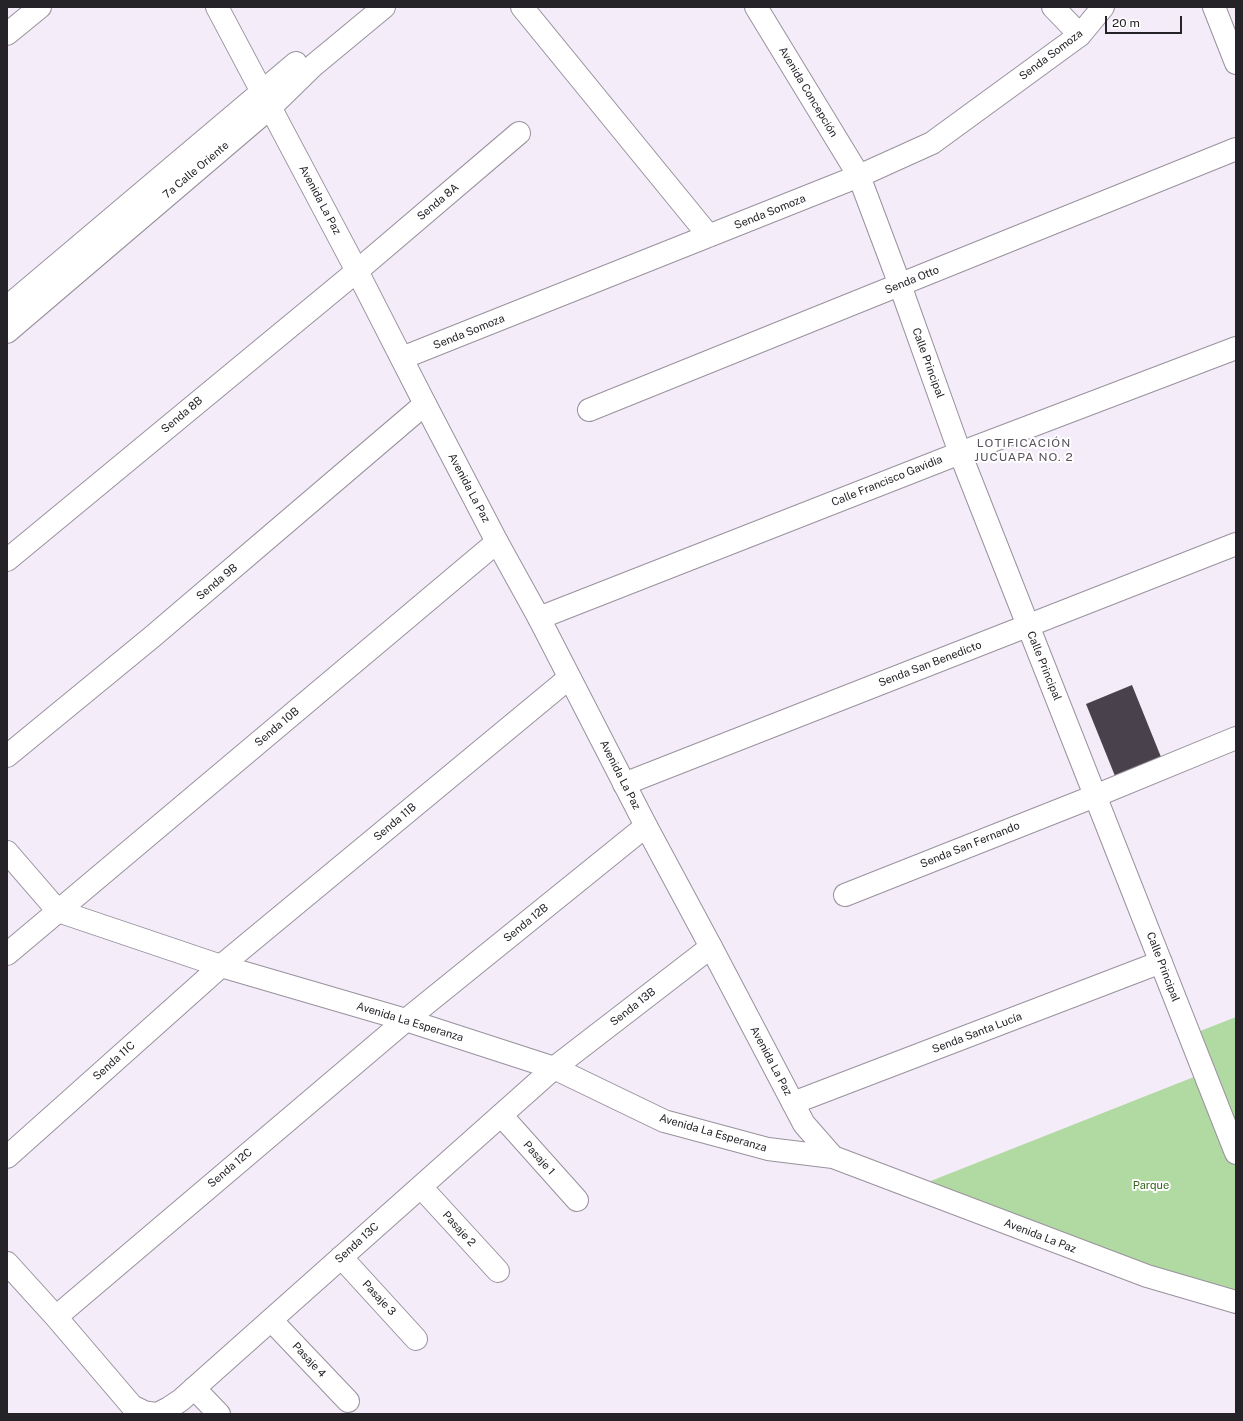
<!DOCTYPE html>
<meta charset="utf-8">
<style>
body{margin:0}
#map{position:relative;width:1243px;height:1421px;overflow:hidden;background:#f4ecf8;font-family:"Public Sans",sans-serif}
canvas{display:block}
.frame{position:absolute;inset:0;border:8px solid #262328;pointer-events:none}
.scale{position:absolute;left:1105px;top:16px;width:77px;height:18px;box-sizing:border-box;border:2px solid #262328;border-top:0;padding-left:5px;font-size:12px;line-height:14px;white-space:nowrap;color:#262328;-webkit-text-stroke:3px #fff;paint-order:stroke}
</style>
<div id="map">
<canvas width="1243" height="1421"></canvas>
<div class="frame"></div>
<div class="scale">20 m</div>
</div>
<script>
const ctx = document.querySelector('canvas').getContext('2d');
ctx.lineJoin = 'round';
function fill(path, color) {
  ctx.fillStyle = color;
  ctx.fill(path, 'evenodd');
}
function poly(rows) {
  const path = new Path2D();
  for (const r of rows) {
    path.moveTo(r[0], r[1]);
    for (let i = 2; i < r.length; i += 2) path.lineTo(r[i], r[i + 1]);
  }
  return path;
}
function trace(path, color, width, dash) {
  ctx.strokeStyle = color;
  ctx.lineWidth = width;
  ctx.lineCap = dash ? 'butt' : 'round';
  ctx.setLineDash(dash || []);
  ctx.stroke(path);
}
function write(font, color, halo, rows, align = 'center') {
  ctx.font = font + ' "Public Sans",sans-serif';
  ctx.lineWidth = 4;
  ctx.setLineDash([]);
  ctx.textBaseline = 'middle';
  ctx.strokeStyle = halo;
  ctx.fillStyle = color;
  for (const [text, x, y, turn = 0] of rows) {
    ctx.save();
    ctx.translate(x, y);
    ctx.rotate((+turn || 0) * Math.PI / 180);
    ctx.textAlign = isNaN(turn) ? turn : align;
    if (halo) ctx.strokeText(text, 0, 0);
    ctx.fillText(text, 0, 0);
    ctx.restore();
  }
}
fill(poly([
 [1236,1017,1236,1302,913,1188,1204,1073,1190,1035]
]), '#b1d9a2');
fill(poly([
 [1132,685,1161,757,1115,776,1086,704]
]), '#49424c');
const minor = poly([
 [522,7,709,236],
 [756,7,859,176,900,285,960,453,1236,1153],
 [1053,7,1080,35],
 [1214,7,1236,63],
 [7,34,40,7],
 [7,307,296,63],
 [7,332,271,107,314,65,384,7],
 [402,358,859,176,932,143,1080,35,1103,7],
 [589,410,1236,149],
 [7,560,357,271,519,133],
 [539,618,960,453,1236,348],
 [7,756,152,637,425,404],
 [624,784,1236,544],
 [845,895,1095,796,1236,738],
 [7,954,497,542],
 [793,1103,1161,962],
 [501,1115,577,1200],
 [7,1157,221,966,569,678],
 [421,1187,498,1271],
 [341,1257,416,1339],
 [7,1263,56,1317,132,1406,144,1412,157,1414,169,1408,181,1400,554,1068,711,947],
 [56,1317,406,1020,646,826],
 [271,1320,348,1401],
 [194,1388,219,1414]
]);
const tertiary = poly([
 [217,7,357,271,425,404,497,542,539,618,646,826,711,947,804,1124,833,1157,1147,1276,1236,1302],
 [7,852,58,911,221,966,406,1020,554,1068,664,1121,768,1149,833,1157]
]);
trace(minor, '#99919d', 24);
trace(tertiary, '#99919d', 24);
trace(minor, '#fff', 22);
trace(tertiary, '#fff', 22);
write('11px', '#262328', '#fff', [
 ["Senda Somoza",1051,55,-37],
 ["Avenida Concepción",808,92,59],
 ["7a Calle Oriente",196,170,-40],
 ["Avenida La Paz",320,200,62],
 ["Senda 8A",438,202,-40],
 ["Senda Somoza",770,212,-22],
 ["Senda Otto",912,280,-22],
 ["Senda Somoza",469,332,-22],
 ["Calle Principal",928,363,70],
 ["Senda 8B",182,415,-40],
 ["Calle Francisco Gavidia",887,481,-22],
 ["Avenida La Paz",469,488,62],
 ["Senda 9B",217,582,-40],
 ["Senda San Benedicto",930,664,-21],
 ["Calle Principal",1044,666,68],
 ["Senda 10B",277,727,-40],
 ["Avenida La Paz",620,775,63],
 ["Senda 11B",395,822,-40],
 ["Senda San Fernando",970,845,-22],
 ["Senda 12B",526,923,-39],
 ["Calle Principal",1163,967,69],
 ["Senda 13B",633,1007,-38],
 ["Avenida La Esperanza",410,1022,17],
 ["Senda Santa Lucía",977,1033,-21],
 ["Senda 11C",114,1061,-42],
 ["Avenida La Paz",771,1061,62],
 ["Avenida La Esperanza",713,1133,16],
 ["Pasaje 1",539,1158,48],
 ["Senda 12C",230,1168,-40],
 ["Pasaje 2",459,1229,48],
 ["Avenida La Paz",1040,1236,21],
 ["Senda 13C",357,1243,-42],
 ["Pasaje 3",379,1298,47],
 ["Pasaje 4",309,1360,47]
]);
write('11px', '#33661b', '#fff', [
 ["Parque",1151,1186]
]);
ctx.letterSpacing = '1px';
write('12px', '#5a535d', '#fff', [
 ["LOTIFICACIÓN",1024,443],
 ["JUCUAPA NO. 2",1024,457]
]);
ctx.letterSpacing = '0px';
</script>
